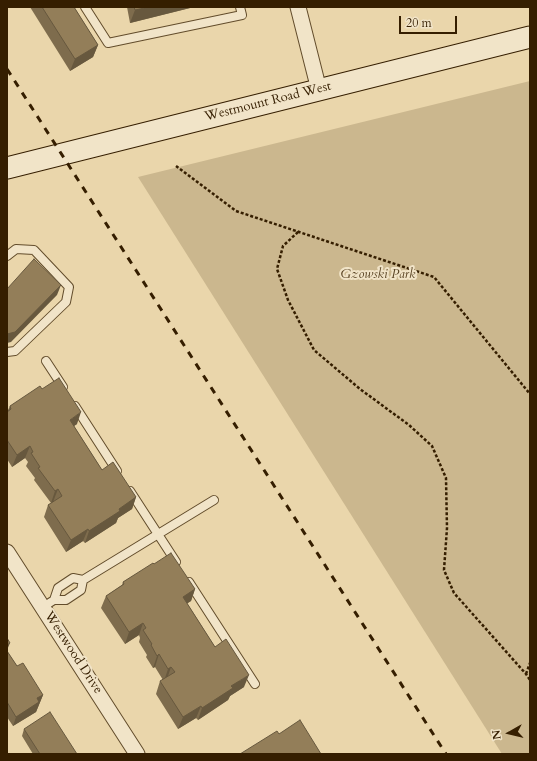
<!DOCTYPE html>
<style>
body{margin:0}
#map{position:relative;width:537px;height:761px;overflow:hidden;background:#ead6ab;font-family:Cardo,serif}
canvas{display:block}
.frame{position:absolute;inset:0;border:8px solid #351e00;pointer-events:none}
.north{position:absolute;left:489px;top:713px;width:40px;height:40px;-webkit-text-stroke:3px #f1e4c8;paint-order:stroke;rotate:262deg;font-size:11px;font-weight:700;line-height:16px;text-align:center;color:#351e00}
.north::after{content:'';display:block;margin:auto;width:14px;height:18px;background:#351e00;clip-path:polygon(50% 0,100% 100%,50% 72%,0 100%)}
.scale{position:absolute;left:399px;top:16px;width:58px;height:18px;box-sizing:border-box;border:2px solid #351e00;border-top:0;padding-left:5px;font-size:12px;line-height:14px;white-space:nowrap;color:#351e00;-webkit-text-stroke:3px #f1e4c8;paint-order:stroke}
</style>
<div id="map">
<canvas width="537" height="761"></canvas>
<div class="frame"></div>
<div class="north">N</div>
<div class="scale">20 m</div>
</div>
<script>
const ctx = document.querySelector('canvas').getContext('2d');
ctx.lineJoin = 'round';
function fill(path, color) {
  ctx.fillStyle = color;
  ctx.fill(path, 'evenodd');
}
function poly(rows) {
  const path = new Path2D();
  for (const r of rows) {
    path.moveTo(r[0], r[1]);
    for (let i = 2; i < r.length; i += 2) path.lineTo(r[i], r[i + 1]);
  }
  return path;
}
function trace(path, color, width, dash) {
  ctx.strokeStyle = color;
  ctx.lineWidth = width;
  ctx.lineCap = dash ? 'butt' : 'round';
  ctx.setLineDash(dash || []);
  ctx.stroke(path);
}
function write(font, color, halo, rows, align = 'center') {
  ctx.font = font + ' Cardo,serif';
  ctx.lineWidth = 4;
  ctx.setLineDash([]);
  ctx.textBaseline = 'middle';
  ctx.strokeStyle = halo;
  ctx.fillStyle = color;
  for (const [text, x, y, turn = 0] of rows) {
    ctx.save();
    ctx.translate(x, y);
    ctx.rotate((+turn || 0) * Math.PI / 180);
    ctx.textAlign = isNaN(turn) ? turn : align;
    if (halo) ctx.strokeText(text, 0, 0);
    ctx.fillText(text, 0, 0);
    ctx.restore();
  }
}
fill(poly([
 [530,81,530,754,502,754,138,177]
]), '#cbb78e');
const service = poly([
 [85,7,108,43,242,15,240,7],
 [7,256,16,249,34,250,69,287,66,302,15,351,7,352],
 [46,361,63,387],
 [75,406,117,471],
 [130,491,176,562],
 [189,582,255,684],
 [54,600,66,600,81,590,83,580],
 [43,607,54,600,58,588,73,578,83,580,214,500]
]);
const minor = poly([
 [298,7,319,90],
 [7,552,137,754]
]);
const secondary = poly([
 [7,168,530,37]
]);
trace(service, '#624c2b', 10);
trace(minor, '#624c2b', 17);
trace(secondary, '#351e00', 23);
trace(poly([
 [176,166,236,211,434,277,530,394],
 [298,232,283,246,277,269,288,300,314,350,360,389,409,425,432,446,446,478,447,528,444,570,454,593,526,674,530,680],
 [526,674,530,663]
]), '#351e00', 2.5, [3, 2]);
trace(service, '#f1e4c8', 8);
trace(minor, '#f1e4c8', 15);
trace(secondary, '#f1e4c8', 21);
trace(poly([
 [7,69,446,754]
]), '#351e00', 3, [7, 7]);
fill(poly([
 [30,7,74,7,98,45,93,57,70,71],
 [127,7,194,7,130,23],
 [42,389,77,424,74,426,102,470,136,497,132,509,118,518,116,523,85,543,83,541,66,552,44,517,48,505,51,503,34,480,35,478,26,466,28,462,25,458,12,467,7,459,7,412,10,406],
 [154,564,195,589,191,601,187,603,215,647,244,687,230,696,228,700,198,720,196,718,178,729,156,694,160,681,163,680,155,667,153,668,146,657,147,655,139,642,140,638,139,635,125,644,101,608,106,596,122,585,123,582],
 [7,651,17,666,43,695,36,712,13,726,7,717],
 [24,729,77,754,33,754,22,736]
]), '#7e6c4d');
fill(poly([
 [149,7,194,7,130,23,135,10],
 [98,45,93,57,70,71,75,59],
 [61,285,57,295,11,342,7,343,7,334],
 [81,412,77,424,65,432,70,420],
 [30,446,25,458,12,467,17,455],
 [58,489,53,502,51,503,55,491],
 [136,497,132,509,118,518,116,523,85,543,89,531,119,509],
 [88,529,83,541,66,552,71,540],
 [195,589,191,601,179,609,183,597],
 [143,623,139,635,125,644,129,632],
 [10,643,7,650,7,645],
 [159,654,155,667,153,668,157,656],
 [171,667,167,679,164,681,168,669],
 [249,675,244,687,230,696,228,700,198,720,202,708,231,686],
 [43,695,36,712,13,726,16,717,37,698],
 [201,706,196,718,178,729,183,717]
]), '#67583e');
const building = poly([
 [42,7,74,7,98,45,75,59,42,7],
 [134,7,149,7,135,10,134,7],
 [34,259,61,285,15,332,7,334,7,289,34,259],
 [59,378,81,412,70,420,102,470,113,462,136,497,119,509,120,511,89,531,88,529,71,540,48,505,62,496,58,489,55,491,38,468,40,467,31,453,33,452,30,446,17,455,7,440,7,412,11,409,10,406,40,386,42,389,59,378],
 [171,553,195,589,183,597,215,647,226,639,249,675,231,686,233,688,202,708,201,706,183,717,160,681,175,672,171,667,168,669,159,654,157,656,151,645,152,644,143,630,146,628,143,623,129,632,106,596,124,584,123,582,153,563,154,564,171,553],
 [7,638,10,643,7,645,7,638],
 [7,651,17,666,23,663,43,695,37,698,39,702,16,717,7,702,7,651],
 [50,712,77,754,40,754,24,729,50,712],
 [300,720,321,754,240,754,277,731,279,734,300,720]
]);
fill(building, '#937e59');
trace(building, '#67583e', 1);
write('13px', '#351e00', '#f1e4c8', [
 ["Westmount Road West",268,102,-14],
 ["Westwood Drive",73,653,57]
]);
write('italic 13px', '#5a4424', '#f1e4c8', [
 ["Gzowski Park",378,275]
]);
</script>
